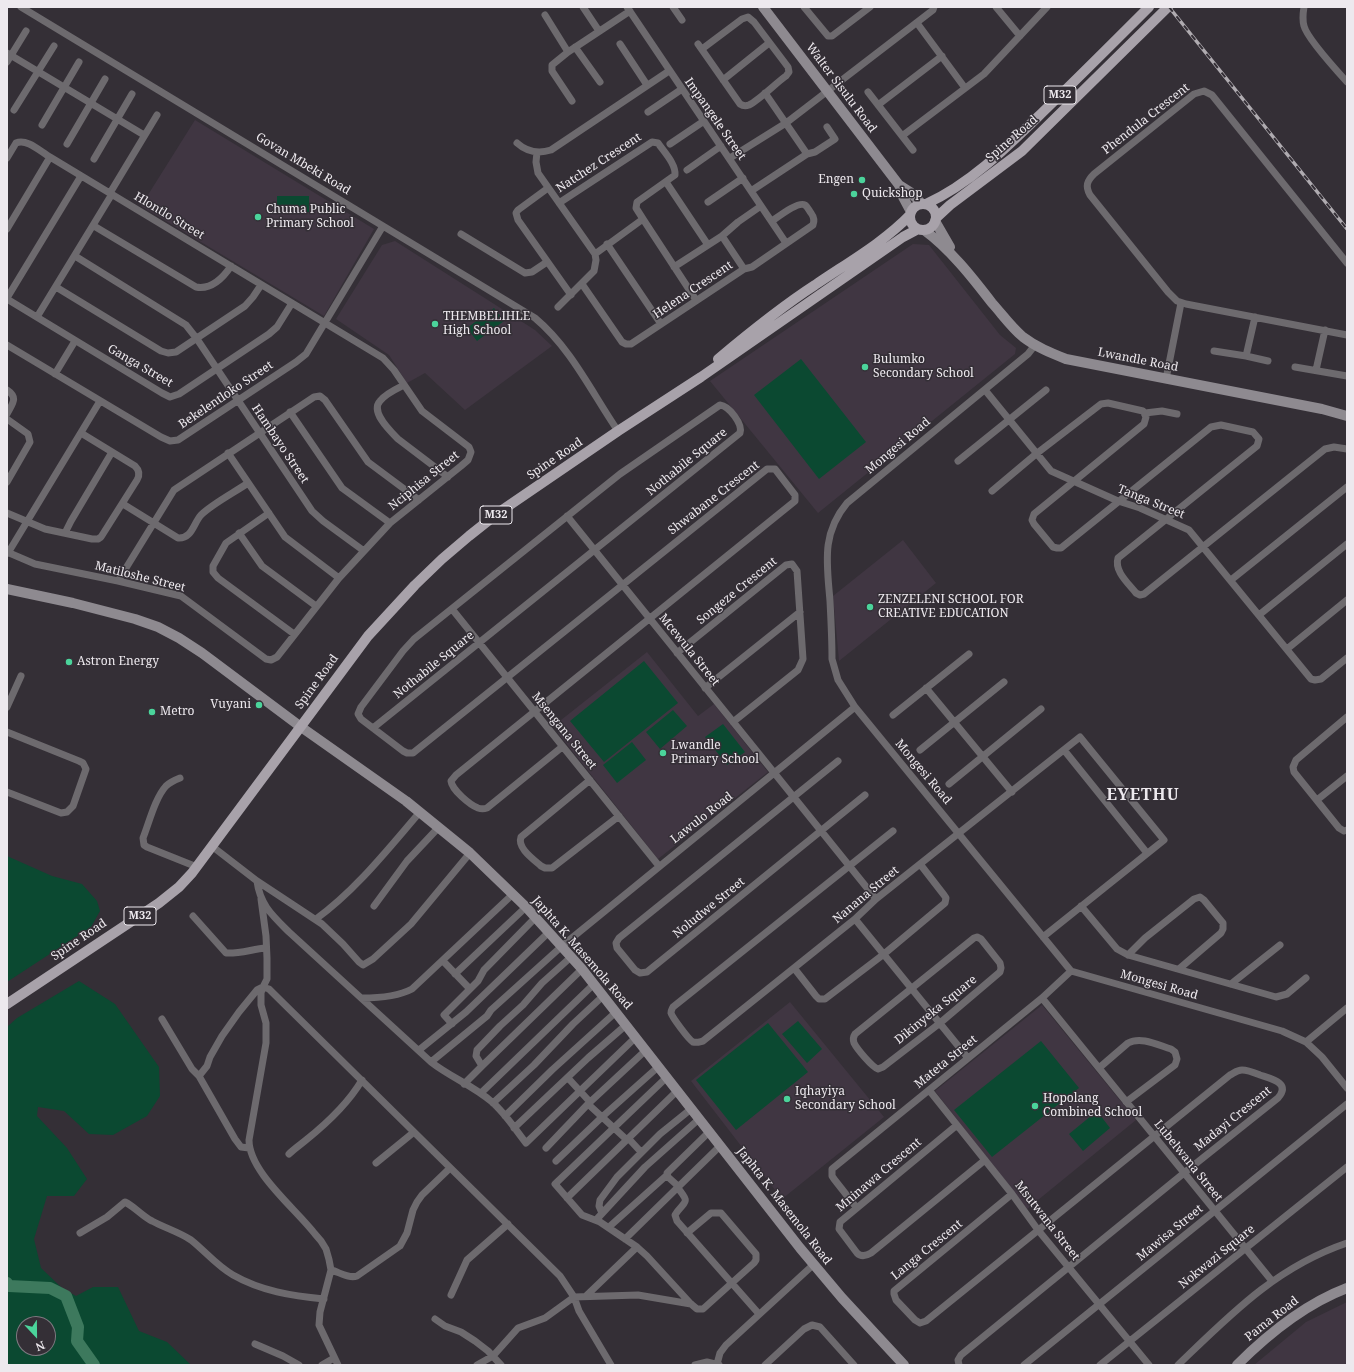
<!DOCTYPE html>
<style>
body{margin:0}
#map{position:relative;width:1354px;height:1372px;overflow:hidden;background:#342f36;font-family:"Noto Serif",serif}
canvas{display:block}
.frame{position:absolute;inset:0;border:8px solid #ede9ee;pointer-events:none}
.north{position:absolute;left:16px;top:1316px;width:40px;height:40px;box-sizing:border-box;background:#342f36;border:1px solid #7e7980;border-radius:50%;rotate:158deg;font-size:11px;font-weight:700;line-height:16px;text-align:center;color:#ede9ee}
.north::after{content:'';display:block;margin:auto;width:14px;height:18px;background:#4bd49b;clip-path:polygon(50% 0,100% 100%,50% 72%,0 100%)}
</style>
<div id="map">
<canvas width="1354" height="1372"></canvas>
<div class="frame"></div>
<div class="north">N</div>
</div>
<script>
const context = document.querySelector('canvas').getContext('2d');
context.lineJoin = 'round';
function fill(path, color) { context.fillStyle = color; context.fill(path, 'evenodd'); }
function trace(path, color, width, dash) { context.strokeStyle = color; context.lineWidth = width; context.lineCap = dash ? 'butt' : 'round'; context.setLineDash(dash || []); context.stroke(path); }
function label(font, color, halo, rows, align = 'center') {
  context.font = font + ' "Noto Serif",serif'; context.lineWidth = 3; context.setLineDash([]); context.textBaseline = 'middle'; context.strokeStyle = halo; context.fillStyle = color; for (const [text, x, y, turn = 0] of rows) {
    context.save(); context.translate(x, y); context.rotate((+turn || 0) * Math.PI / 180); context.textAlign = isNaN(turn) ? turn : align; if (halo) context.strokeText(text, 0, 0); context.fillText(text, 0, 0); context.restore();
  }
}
fill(new Path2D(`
 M195 120 374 229 324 316 141 206Z
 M395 241 535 330 552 346 465 410 425 373 407 383 389 355 336 319 382 245Z
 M913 244 929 245 1000 335 1016 348 1015 354 818 513 710 381Z
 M903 540 936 583 839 661 833 596Z
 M647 652 698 716 714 704 768 772 658 859 558 733 561 730 556 724Z
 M790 1002 884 1117 782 1199 691 1081Z
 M1042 1005 1136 1120 1027 1209 935 1091Z
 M1347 1302V1365H1254L1306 1322Z`), '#403642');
fill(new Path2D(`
 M277 196H309V212L277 213Z
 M494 308 504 321 477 341 467 328Z
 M801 359 866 442 819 479 754 395Z
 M644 661 678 703 604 762 570 721Z
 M673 710 687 726 660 749 646 732Z
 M723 724 745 752 727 765 705 737Z
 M632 742 646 760 617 783 603 765Z
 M7 856 52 876 82 884 97 901 100 911 91 927 7 982Z
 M79 981 115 1004 159 1067 160 1096 147 1116 113 1135 89 1134 64 1111 38 1107 37 1116 67 1148 87 1179 74 1196H47L34 1239 41 1268 63 1289 76 1296 93 1287H118L139 1331 167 1342 191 1365H7V1027L17 1018ZM24 1324H48V1348H24Z
 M798 1021 822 1049 807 1063 782 1034Z
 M768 1023 808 1072 736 1130 696 1080Z
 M1041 1041 1079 1088 992 1157 954 1110Z
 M1097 1111 1110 1128 1083 1151 1069 1134Z`), '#0b4931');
trace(new Path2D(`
 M7 1283 9 1286 50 1288 66 1296 78 1327 77 1341 94 1365`), '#3d795d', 12);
trace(new Path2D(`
 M21 7 535 318C571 348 592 393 618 431
 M583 7 599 31
 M627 7 786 243
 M673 7 682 20
 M804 7 828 36H832L870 7
 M996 7 1020 36
 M1304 7C1303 13 1302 19 1304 26 1307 38 1337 71 1347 82
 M545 15 568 52
 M917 23 965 88
 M620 44 647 85
 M698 44 740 104C743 106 746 106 749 105 759 100 776 83 786 76L789 72 788 67 754 22 748 17 742 19 702 49
 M575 47 600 82
 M7 53 144 135
 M7 62 26 31
 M723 80 769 43
 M868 92 913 150
 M765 93 807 154
 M572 101 552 71V65L568 52 630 11
 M878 105 942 56
 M14 110 54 46
 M648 112 682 89
 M42 125 79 62
 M902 136 984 74 1047 7
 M517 143C527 152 538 154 551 150L669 71
 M67 144 105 79
 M670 144 704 121
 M537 152 536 162 538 173 595 254 596 260 594 271 558 307
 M7 158 16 143C27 138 41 152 50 157L383 358 394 370 422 411 469 447 471 452 468 460 461 466 390 523 339 578 277 657 271 660 266 659 181 596 118 581 35 564 7 552
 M730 158 786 123 933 10 934 7
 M94 159 132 94
 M687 170 721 146
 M666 182 708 245
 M548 188 518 210 516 213 518 220 571 295
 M751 191 807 154 815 152 835 139 827 127
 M110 193 157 115
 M708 202 743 178
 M559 203 652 142 658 143C664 152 676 164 675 175L637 202 636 208 643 219 595 254
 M643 219 696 300
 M94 226 196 287C212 290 223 278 231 266
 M7 229 50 157
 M461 234 525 273 532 272 547 262
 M722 236 738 222 761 206
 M607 244 661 324
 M75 256 186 325 197 339 312 511 323 521 364 551
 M1347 263 1212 95 1204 91 1194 94 1094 174C1087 181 1085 186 1090 195L1168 292 1177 301 1186 304 1347 335
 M744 269 752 267 813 225C815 220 814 217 811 213 809 211 808 207 805 205 798 201 778 217 772 221
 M582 284 622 342 626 344H631L744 269 722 236 674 267
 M56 287 161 351 168 353 176 352 245 306 253 297 261 285
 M7 298 81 176
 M7 299 162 393 170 397 179 394 269 334 277 327 292 303
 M37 317 112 194
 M7 345 161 437 170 441 178 440 296 362 306 354 383 226
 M1035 345 1028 354 847 503C821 534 827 564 830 601 831 620 832 640 832 659L838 680 855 707 1071 971 1282 1031 1306 1042 1322 1057 1347 1088
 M1214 351 1246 356 1268 361
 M1246 356 1255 317
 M1295 367 1347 376
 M1316 370 1325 330
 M55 374 75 341
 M1166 379 1181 303
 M404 385C396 389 385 394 380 401 370 412 390 431 398 439L448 477
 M7 390C19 398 12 404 7 414
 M985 390 1051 471 1118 501 1140 508 1189 530 1311 679 1315 680 1321 679 1347 658
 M290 412 342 488 390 523
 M1145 413 1162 411 1177 414
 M7 419 28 434 30 442 7 482
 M228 453 285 537 339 578
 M958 461 1046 390
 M992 491 1036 454 1101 404 1108 403 1143 411 1146 417 1144 424 1034 514 1032 520 1034 524 1053 547 1057 548H1061L1211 427 1221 425 1253 432 1259 439 1257 446 1118 558C1114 571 1128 583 1136 593L1140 595 1144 594 1325 449 1334 447 1347 449
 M123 504 178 538C192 539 193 524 201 515 212 504 235 492 248 483
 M7 513 45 529 92 539H98L101 537 137 480C140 475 139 470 135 466L81 433
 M269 513 226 543 213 566V572L218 578 294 634
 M567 516 876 899
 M65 533 71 521 112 452
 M239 533 262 566 316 606
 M8 553 100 401
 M1231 580 1347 487
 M118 581 174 490 314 397 320 396 325 400 368 462 419 500
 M452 609 659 866
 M1259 615 1347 544
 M1287 649 1347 600
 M677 653 786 565 792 564 797 571 803 659 798 670 733 722
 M705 688 800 612
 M926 688 1012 792
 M7 707 21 676
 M893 715 969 654
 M1347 717 1296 760 1293 767 1294 772 1339 828 1344 831 1347 830
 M373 728 740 433C743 424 729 406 720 405L620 474 414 639 403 651 361 707 358 714 361 719 403 751 407 753H413L767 469H775L795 495V501L456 775 451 781C452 790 470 805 478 808 481 809 484 809 487 808L562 747
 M7 732 79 761 83 763 86 769 73 806 67 812 61 813 7 792
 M920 750 1004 682
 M1064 750 1147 853
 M838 761 619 938 616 943 617 948 635 970 640 973 647 972 865 795
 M180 778C175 780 170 782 166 786 155 798 149 823 143 838L144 845 147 847 197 867
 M590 780 521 837C517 848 533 859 541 866L545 868H552L619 816
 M949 784 1041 709
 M1317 800 1347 776
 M893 831 673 1007C672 1009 671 1010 671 1013 672 1017 689 1040 693 1042 697 1043 699 1042 703 1041L855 919 876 899 959 833 1080 737 1164 840 1043 937
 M213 847 257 881 322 924 343 944 359 962 363 965 373 959 411 924 470 853
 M257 881C260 905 273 916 289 932L431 1062C450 1077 474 1086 492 1102 505 1113 515 1129 526 1143L636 1037
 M261 899 266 936 267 958V979L263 987 269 989 273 993 560 1276 574 1297 579 1311 611 1365
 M374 906 407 861 439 827
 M1081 906 1117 949 1128 955 1276 997 1287 994 1306 978
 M193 916 226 953C239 954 253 949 266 948
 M316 919C356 890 388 849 420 812
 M855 919 968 1058
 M977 937 981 939 1000 963 1001 968 1000 972 940 1023 883 1067 878 1069C872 1067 857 1049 854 1043 853 1040 853 1037 855 1034L974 938Z
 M1128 955 1145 938 1194 899 1200 897 1204 900 1223 923V929L1221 933 1179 969
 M571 957 542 983 523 1005 500 1026 477 1050 476 1056 482 1066 582 969
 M443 961 470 989
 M794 968 816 996 819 999H825L884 954 945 903 946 898 944 895 920 864
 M455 974 526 907
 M1231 984 1280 945
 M263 987 261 993V1005L266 1023V1043L249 1140C249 1172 296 1209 315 1234 319 1238 323 1243 326 1249 328 1255 330 1263 331 1270 339 1272 349 1279 357 1276L400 1246 407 1233 413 1210 417 1202 422 1195 450 1168
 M362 998C379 998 397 997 412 989L513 894
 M1042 998 1272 1281
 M162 1019 192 1069 199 1076
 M452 1024 444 1015 478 981 484 970 536 917
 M1306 1042 1347 1008
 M419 1050 466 1012 549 932
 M431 1062 487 1016 491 1010 562 946 855 707
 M1099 1068 1128 1043C1141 1036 1158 1045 1171 1049L1175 1052 1177 1059 1175 1065 1126 1102
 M667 1077 555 1184 582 1215 600 1222 637 1247 647 1256 691 1304 697 1309H703L754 1263 756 1260V1254L721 1213H711L687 1233
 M568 1078 590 1102
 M464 1084 482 1066
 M929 1090 1012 1194 1038 1230 1149 1365
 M481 1093 594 984
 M493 1103 534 1065 573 1024 603 996
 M588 1104 627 1140
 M505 1116 552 1070 616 1012
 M957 1125 840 1222 839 1229 857 1253C861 1257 866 1256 871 1253L985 1160
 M514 1128 588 1058 626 1025
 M629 1139 641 1152
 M249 1148 241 1147 235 1139 199 1076 207 1066 210 1057 222 1036 239 1012 257 990 263 987
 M546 1148 588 1104 646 1050
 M289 1154C294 1149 300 1145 306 1140 326 1124 349 1102 362 1080
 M556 1161 602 1117 658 1067
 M376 1163 414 1132
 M678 1186 668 1177 667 1173 709 1132
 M677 1187C692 1205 684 1200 675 1215L677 1221 759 1314
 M567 1198 677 1091
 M856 1207 834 1179 832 1176V1169L1042 998 1071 971
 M602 1213 599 1206 600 1200 617 1177 660 1134 691 1109
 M596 1220 645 1167 699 1119
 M609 1227 667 1175
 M80 1233 107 1217 125 1202C135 1207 142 1216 152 1221 165 1228 179 1232 191 1240 205 1251 217 1266 233 1275 261 1291 292 1296 324 1299
 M625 1239 720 1146
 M331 1270 320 1312 319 1325 338 1365
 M451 1295 467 1260 508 1224
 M586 1296 637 1247
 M435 1319 445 1326 461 1332 475 1341 488 1351 501 1365
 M255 1344 283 1356 299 1365
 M717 1364 720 1353 726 1345 813 1265
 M322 1365 334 1358
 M477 1365 493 1356 518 1328 545 1318 574 1297 638 1295 691 1304
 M695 1365 707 1362 719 1365
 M765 1365 804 1329 812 1325 820 1327 854 1365
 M959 1365 958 1360 961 1355 1184 1173 1278 1098C1291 1083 1272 1079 1260 1075 1255 1073 1248 1070 1242 1070 1237 1070 1234 1073 1230 1075L926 1321 920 1323 915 1320 896 1300 894 1294V1291L1012 1194
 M1024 1365 1347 1104
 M1100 1365 1347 1167
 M1178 1365C1230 1315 1276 1267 1347 1243`), '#6d6a6e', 7);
trace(new Path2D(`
 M763 7 899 185 910 192 922 204
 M899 185 903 197 911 212
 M935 221 950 247
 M924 230C950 249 972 277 992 303 1002 314 1011 327 1023 337 1036 347 1051 353 1066 359L1322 409 1347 416
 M7 589 73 603 135 619 158 627 179 638 202 653 301 727 406 801 470 853 526 907 582 969 800 1248 842 1298 904 1365
 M1237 1365C1269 1333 1305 1304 1347 1288`), '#8e8a90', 10);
trace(new Path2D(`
 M926 204C974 182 1012 142 1049 106 1083 73 1116 40 1149 7
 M910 217a13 13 0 1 1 26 0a13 13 0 1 1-26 0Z
 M936 218 950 205 1022 151 1168 7
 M718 359C749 333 781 307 815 285 847 263 883 243 910 215
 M7 1004 159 903 179 887 192 873 368 636 415 585 442 559 469 536 498 513 618 431 701 377 903 237 918 229`), '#a8a2aa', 10);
const rail = new Path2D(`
 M1169 7 1347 229`);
trace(rail, '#afabb0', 3.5);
trace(rail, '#342f36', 2, [6]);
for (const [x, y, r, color] of [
 [862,180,4,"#4bd49b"],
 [854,194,4,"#4bd49b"],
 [258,217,4,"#4bd49b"],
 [435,324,4,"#4bd49b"],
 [865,367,4,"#4bd49b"],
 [870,607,4,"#4bd49b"],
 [69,662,4,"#4bd49b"],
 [259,705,4,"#4bd49b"],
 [152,712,4,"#4bd49b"],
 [663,753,4,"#4bd49b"],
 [787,1099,4,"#4bd49b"],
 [1035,1106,4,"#4bd49b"]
]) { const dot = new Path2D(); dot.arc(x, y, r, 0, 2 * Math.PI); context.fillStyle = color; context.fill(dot); trace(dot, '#342f36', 1.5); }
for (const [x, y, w] of [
 [1060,95,32],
 [496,515,32],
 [140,916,32]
]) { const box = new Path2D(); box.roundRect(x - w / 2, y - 9, w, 18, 3); context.fillStyle = '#342f36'; context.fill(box); trace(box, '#ede9ee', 1); }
label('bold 11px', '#ede9ee', null, [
 ["M32",1060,95],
 ["M32",496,515],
 ["M32",140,916]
]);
label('12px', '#ede9ee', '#342f36', [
 ["Walter Sisulu Road",841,88,53],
 ["Impangele Street",715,119,55],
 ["Phendula Crescent",1146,119,-38],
 ["Spine Road",1012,139,-41],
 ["Natchez Crescent",599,163,-33],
 ["Govan Mbeki Road",303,164,31],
 ["Hlontlo Street",169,216,31],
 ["Helena Crescent",693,290,-34],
 ["Lwandle Road",1138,360,11],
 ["Ganga Street",140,366,30],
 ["Bekelentloko Street",226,395,-34],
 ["Hambayo Street",280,444,56],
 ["Mongesi Road",898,446,-40],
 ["Spine Road",555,459,-34],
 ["Nothabile Square",687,462,-39],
 ["Nciphisa Street",424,481,-39],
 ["Shwabane Crescent",714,498,-38],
 ["Tanga Street",1151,502,22],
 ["Matiloshe Street",140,577,14],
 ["Songeze Crescent",737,591,-39],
 ["Mcewula Street",689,650,51],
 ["Nothabile Square",434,665,-39],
 ["Spine Road",317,682,-54],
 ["Msengana Street",564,731,51],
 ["Mongesi Road",923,772,50],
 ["Lawulo Road",702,818,-38],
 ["Nanana Street",866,895,-40],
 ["Noludwe Street",709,908,-39],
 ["Spine Road",79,940,-34],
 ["Japhta K. Masemola Road",582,953,49],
 ["Mongesi Road",1159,985,16],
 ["Dikinyeka Square",936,1010,-39],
 ["Mateta Street",946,1062,-39],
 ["Madayi Crescent",1233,1119,-39],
 ["Lubelwana Street",1188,1161,51],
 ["Mninawa Crescent",879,1175,-40],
 ["Japhta K. Masemola Road",784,1206,52],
 ["Msutwana Street",1047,1221,52],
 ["Mawisa Street",1170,1233,-39],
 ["Langa Crescent",927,1250,-39],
 ["Nokwazi Square",1217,1257,-39],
 ["Pama Road",1272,1319,-38]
]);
label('12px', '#ede9ee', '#342f36', [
 ["Engen",854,180,"right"],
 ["Quickshop",862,194],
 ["Chuma Public",266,210],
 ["Primary School",266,224],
 ["THEMBELIHLE",443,317],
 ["High School",443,331],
 ["Bulumko",873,360],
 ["Secondary School",873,374],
 ["ZENZELENI SCHOOL FOR",878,600],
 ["CREATIVE EDUCATION",878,614],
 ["Astron Energy",77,662],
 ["Vuyani",251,705,"right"],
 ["Metro",160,712],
 ["Lwandle",671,746],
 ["Primary School",671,760],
 ["Iqhayiya",795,1092],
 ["Secondary School",795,1106],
 ["Hopolang",1043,1099],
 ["Combined School",1043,1113]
], 'left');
context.letterSpacing = '1px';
label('bold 16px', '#ede9ee', '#342f36', [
 ["EYETHU",1143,795]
]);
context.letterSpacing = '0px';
</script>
